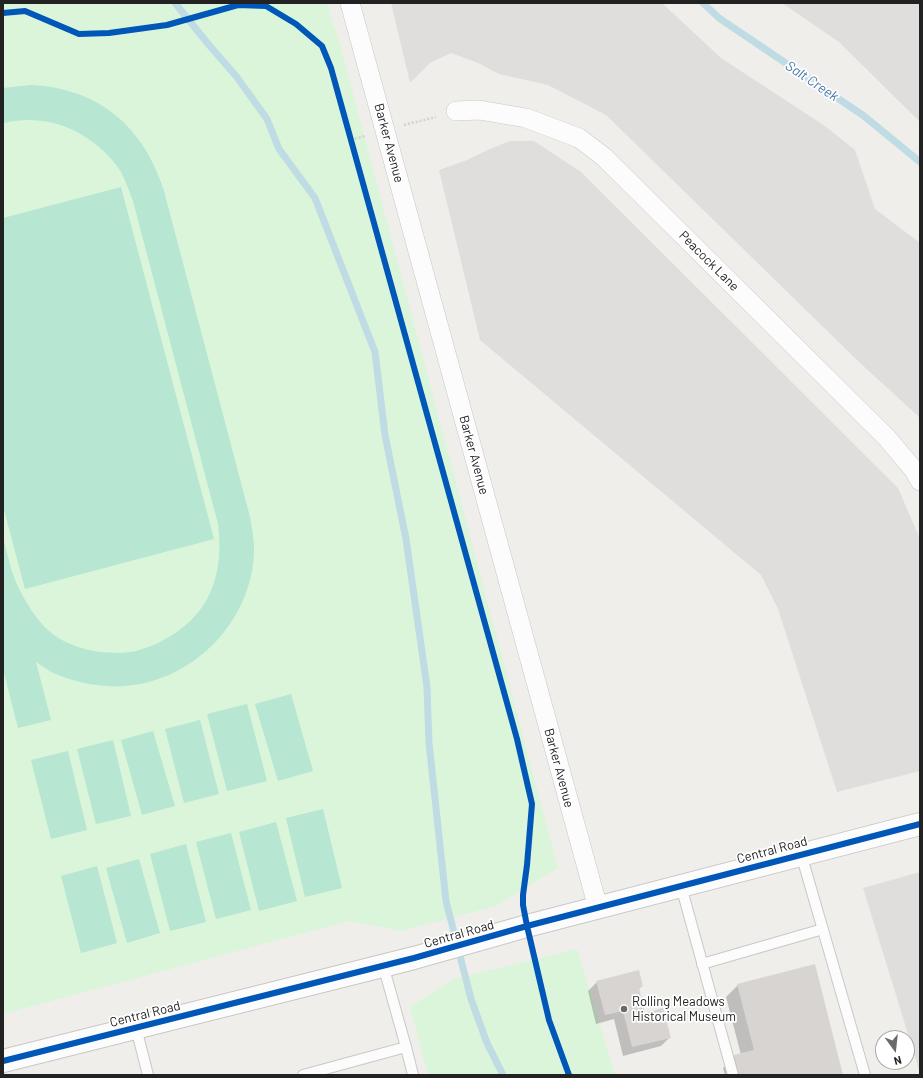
<!DOCTYPE html>
<style>
body{margin:0}
#map{position:relative;width:923px;height:1078px;overflow:hidden;background:#f0eeeb;font-family:Barlow,sans-serif}
canvas{display:block}
.frame{position:absolute;inset:0;border:4px solid #222;pointer-events:none}
.north{position:absolute;left:875px;top:1030px;width:40px;height:40px;box-sizing:border-box;background:#fff;border:1px solid #a7a7a7;border-radius:50%;rotate:165deg;font-size:11px;font-weight:700;line-height:16px;text-align:center;color:#222}
.north::after{content:'';display:block;margin:auto;width:14px;height:18px;background:#6a6968;clip-path:polygon(50% 0,100% 100%,50% 72%,0 100%)}
</style>
<div id="map">
<canvas width="923" height="1078"></canvas>
<div class="frame"></div>
<div class="north">N</div>
</div>
<script>
const context = document.querySelector('canvas').getContext('2d');
context.lineJoin = 'round';
function fill(path, color) { context.fillStyle = color; context.fill(path, 'evenodd'); }
function trace(path, color, width, dash) { context.strokeStyle = color; context.lineWidth = width; context.lineCap = dash ? 'butt' : 'round'; context.setLineDash(dash || []); context.stroke(path); }
function label(font, color, halo, rows, align = 'center') {
  context.font = font + ' Barlow,sans-serif'; context.lineWidth = 3.5; context.setLineDash([]); context.textBaseline = 'middle'; context.strokeStyle = halo; context.fillStyle = color; for (const [text, x, y, turn = 0] of rows) {
    context.save(); context.translate(x, y); context.rotate((+turn || 0) * Math.PI / 180); context.textAlign = isNaN(turn) ? turn : align; if (halo) context.strokeText(text, 0, 0); context.fillText(text, 0, 0); context.restore();
  }
}
fill(new Path2D(`
 M391 3H662L721 58 825 126 855 150 875 209 920 243V420L918 416 859 362 606 115 548 85 499 74 478 63 451 53 430 63 410 83Z
 M782 3H920V122L839 42Z
 M510 141H534L581 172 898 488 920 539V771L837 792 778 609 761 575 480 340 439 170 467 160 490 149Z
 M920 872V1073L863 888Z`), '#dfdedc');
fill(new Path2D(`
 M3 3H327L341 48 558 868 496 906 401 931 349 921 3 1014Z
 M577 949 615 1075H428L410 1007 453 979Z`), '#daf5da');
fill(new Path2D(`
 M31 85C99 88 144 127 164 191L250 517C252 528 254 539 254 550 253 620 194 681 125 686 101 688 73 682 51 672 46 669 41 665 36 662L51 720 18 728 3 669V538C6 548 8 558 11 568 17 589 32 615 48 630 62 643 81 649 100 652 113 653 127 654 139 650 168 642 198 621 210 593 220 571 221 548 218 524L133 201C129 191 126 181 121 172 115 162 107 154 99 147 71 123 38 115 3 123V88Z
 M121 187 214 539 25 589 3 506V218Z
 M291 694 313 771 278 781 255 704Z
 M247 704 267 781 227 791 207 714Z
 M200 720 219 794 184 803 165 729Z
 M153 731 175 806 142 815 121 740Z
 M113 740 131 816 96 824 77 749Z
 M68 751 87 830 51 839 31 760Z
 M323 809 342 888 305 897 286 818Z
 M276 822 297 901 259 911 239 832Z
 M231 833 251 910 216 919 196 842Z
 M186 844 206 922 170 931 150 854Z
 M139 859 160 933 127 943 106 868Z
 M97 866 117 943 81 953 61 876Z`), '#b7e6d2');
fill(new Path2D(`
 M597 982 642 986 638 990 644 1014 670 1037 661 1046 623 1056 614 1019 596 1024 588 991Z
 M738 985 842 1075H725L723 1068 735 1056 741 1055 726 997Z`), '#0003');
trace(new Path2D(`
 M175 3 209 45 236 76 267 119 279 149 315 198 375 352 385 435 406 539 427 687 429 743 446 901 471 999 487 1043 503 1075
 M703 3 719 18 864 116 920 162`), '#bfdbe3', 7);
fill(new Path2D(`
 M815 964 843 1075H739L734 1055 754 1050 737 984Z
 M639 970 643 986 639 988 645 1013 663 1008 671 1038 632 1047 623 1011 605 1015 596 981Z`), '#d7d4d2');
const service = new Path2D(`
 M801 854 865 1075
 M681 886 733 1075
 M702 964 823 929
 M383 965 406 1047 413 1075
 M136 1028 148 1075
 M303 1075 406 1047`);
const minor = new Path2D(`
 M350 3 598 908
 M456 111 479 110 526 118 579 138 604 157 887 438 914 470 920 481`);
const tertiary = new Path2D(`
 M3 1061 414 958 527 926 920 824`);
trace(service, '#c9c8c7', 12);
trace(minor, '#c9c8c7', 20);
trace(tertiary, '#c9c8c7', 24);
trace(new Path2D(`
 M256 6 261 3
 M404 125 436 117
 M351 140 365 136`), '#dccecd', 2.5, [2, 2]);
trace(service, '#fdfcfc', 10);
trace(minor, '#fdfcfc', 19);
trace(tertiary, '#fdfcfc', 22);
trace(new Path2D(`
 M3 13 25 11 79 34 109 33 167 25 238 5 266 6 296 24 322 46 331 68 517 739 532 804 527 865 523 895V905L527 926 549 1020 569 1075
 M3 1061 414 958 527 926 920 824`), '#0057b8', 6);
for (const [x, y, r, color] of [
 [624,1009,4,"#6a6968"]
]) { const dot = new Path2D(); dot.arc(x, y, r, 0, 2 * Math.PI); context.fillStyle = color; context.fill(dot); trace(dot, '#fff', 1.5); }
label('13px', '#222', '#fff', [
 ["Barker Avenue",389,143,75],
 ["Peacock Lane",709,261,45],
 ["Barker Avenue",474,455,75],
 ["Barker Avenue",559,768,75],
 ["Central Road",772,850,-15],
 ["Central Road",459,934,-16],
 ["Central Road",145,1014,-14]
]);
label('13px', '#222', '#fff', [
 ["Rolling Meadows",632,1002],
 ["Historical Museum",632,1017]
], 'left');
label('italic 14px', '#4a7aab', '#fff', [
 ["Salt Creek",812,81,34]
]);
</script>
